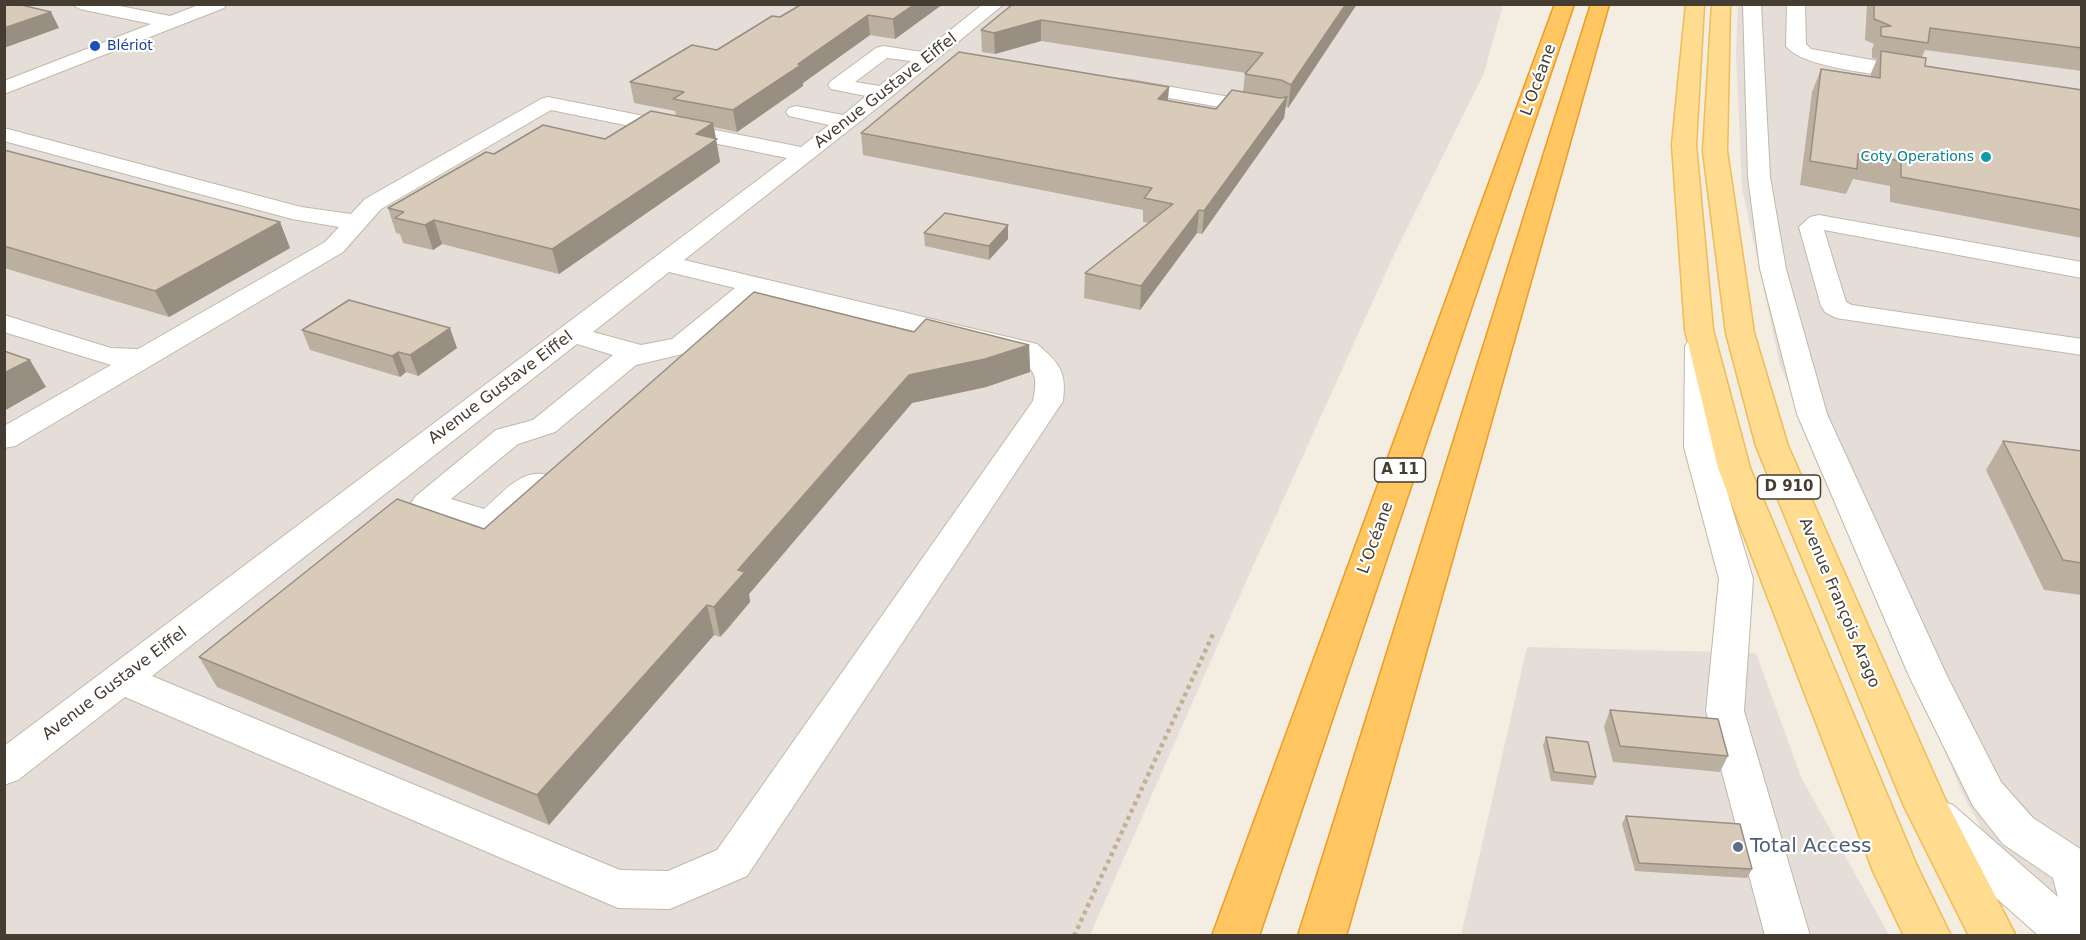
<!DOCTYPE html>
<meta charset="utf-8">
<style>
body{margin:0}
#map{position:relative;width:2086px;height:940px;overflow:hidden;background:#f3ede2;font-family:"DejaVu Sans",sans-serif}
canvas{display:block}
.frame{position:absolute;inset:0;border:6px solid #453d32;pointer-events:none}
</style>
<div id="map">
<canvas width="2086" height="940"></canvas>
<div class="frame"></div>
</div>
<script>
const context = document.querySelector('canvas').getContext('2d');
context.lineJoin = 'round';
function fill(path, color) { context.fillStyle = color; context.fill(path, 'evenodd'); }
function trace(path, color, width, dash) { context.strokeStyle = color; context.lineWidth = width; context.lineCap = dash ? 'butt' : 'round'; context.setLineDash(dash || []); context.stroke(path); }
function label(font, color, halo, rows, align = 'center') {
  context.font = font + ' "DejaVu Sans",sans-serif'; context.lineWidth = 4.5; context.setLineDash([]); context.textBaseline = 'middle'; context.strokeStyle = halo; context.fillStyle = color; for (const [text, x, y, turn = 0] of rows) {
    context.save(); context.translate(x, y); context.rotate((+turn || 0) * Math.PI / 180); context.textAlign = isNaN(turn) ? turn : align; if (halo) context.strokeText(text, 0, 0); context.fillText(text, 0, 0); context.restore();
  }
}
fill(new Path2D(`
 M5 5H1503L1484 73 1392 259 1231 615 1090 935 5 936Z
 M1738 5H2081V935H2043L1966 801 1780 365 1742 188 1736 53Z
 M1527 647 1756 653 1801 777 1889 935 1461 936Z`), '#e5ded8');
const minor = new Path2D(`
 M71 4H110L170 16 201 4H227L224 8 4 94V81L151 24 80 9Z
 M983 4H1004L891 97 684 260 1037 344C1059 363 1067 371 1063 401L747 876 670 909 618 908 125 697 18 780 4 785V746L787 158 551 110 381 209 343 252 15 446 4 448V426L111 365 4 332V315L111 348 138 349 325 242 339 227 292 219 4 141V128L301 207 351 214 365 199 541 99 548 97 801 147 829 125 789 116 786 112 789 108 796 106 843 115 866 96 831 89 828 85 831 81 876 48 883 46 923 52ZM887 58 911 61 879 86 855 82ZM669 272 735 288 672 339 641 345 593 332ZM760 294 1017 356C1036 372 1038 376 1033 401L717 850 668 871 620 870 152 676 577 344 613 355 533 420 496 430 416 496 411 503 416 510C434 516 485 538 501 529 518 520 533 502 547 489L552 482 547 475C521 468 502 494 484 509L451 499 518 444 555 432 636 365 691 352Z
 M1743 4H1761L1770 177 1786 269 1827 414 1947 676 2001 782 2033 818 2082 850V936H2039L1994 896 1923 829 1917 817 1923 805 1938 800 1953 805 2058 897 2053 878 2003 844 1973 806 1909 676 1797 414 1760 269 1748 177Z
 M1787 4H1805L1806 44 1811 49 1917 68 1924 70 1927 74 1924 78 1917 80C1888 75 1802 69 1786 46Z
 M1125 79 1265 103 1272 105 1275 109 1272 113 1265 115 1118 89 1115 85 1118 81Z
 M1819 215 2082 262V278L1824 230 1846 302 1852 305 2082 339V355L1836 318 1825 312 1821 306 1799 227 1810 217Z
 M1699 338 1709 340 1713 346 1714 447 1753 579 1744 711 1810 936H1765L1706 711 1719 579 1684 447 1685 346 1689 340Z`);
const major = new Path2D(`
 M1686 4H1704L1696 145 1713 330 1750 468 1917 866 1951 936H1904L1873 871 1718 468 1685 330 1672 145Z
 M1712 4H1730L1727 151 1754 333 1788 446 1945 799 2016 936H1969L1903 804 1756 446 1726 333 1703 151Z`);
const highway = new Path2D(`
 M1555 4H1574L1259 936H1212Z
 M1591 4H1609L1346 936H1298Z`);
trace(minor, '#c2b8a7', 2);
trace(major, '#efbc55', 3);
trace(highway, '#ec9c23', 3);
trace(new Path2D(`
 M1074 936 1214 632`), '#c2b094', 4.5, [4, 4]);
fill(minor, '#fff');
fill(major, '#ffdc8f');
fill(highway, '#ffc661');
fill(new Path2D(`
 M802 4H943L895 39 870 35 803 83V86L737 132 714 127 720 162 559 274 442 244 433 250 403 243 400 234 396 233 388 208 494 154 605 139 676 116 675 111 634 103 630 82 717 50 780 17Z
 M1013 4H1357L1288 108 1286 106 1284 118 1202 234 1197 233 1140 310 1084 298 1085 273 1150 223 1143 222V210L863 155 861 133 1169 87 1168 100 1216 109 1243 92 1245 74 1246 73 1041 41 995 54 982 52 981 30Z
 M1867 4H2082V71L1925 50 1922 57 1925 66 2082 90V238L1890 202V186L1853 179 1846 194 1800 185 1812 92 1821 69 1871 77V73L1877 59 1872 58V49L1874 44 1865 40Z
 M4 150 280 222 290 248 169 317 4 268Z
 M924 233 1008 239 989 260 925 246Z
 M302 330 457 348 418 376 406 372 400 377 310 350Z
 M914 332 1029 345 1030 372 986 387 912 403 749 594 750 602 727 630 720 637 714 635 549 825 217 687 199 657 484 529Z
 M2003 441 2082 451V595L2044 590 1986 470Z
 M1610 710 1728 756 1720 772 1613 762 1604 727Z
 M1546 737 1596 777 1593 785 1551 781 1543 745Z
 M1626 816 1752 869 1747 878 1635 871 1622 824Z`), '#bbafa0');
fill(new Path2D(`
 M915 4H943L895 39 893 19Z
 M1346 4H1357L1288 108 1291 85Z
 M51 12 59 28 4 48V28Z
 M868 15 870 35 803 83V86L737 132 733 110Z
 M1041 20V41L995 54 994 33Z
 M1169 87 1167 108 1158 99Z
 M1287 97 1284 118 1202 234 1204 211Z
 M713 123 720 162 559 274 552 249 696 134Z
 M1199 210 1197 233 1140 310 1141 286Z
 M434 220 442 244 433 250 425 225Z
 M280 222 290 248 169 317 155 291Z
 M1008 225V239L989 260V246Z
 M450 328 457 348 418 376 410 355Z
 M1029 345 1030 372 986 387 912 403 749 594 750 602 720 637 714 607 738 570 909 375Z
 M398 352 406 372 400 377 392 356Z
 M30 360 46 387 4 411V373Z
 M707 605 714 635 549 825 537 795Z`), '#988e82');
const building = new Path2D(`
 M4 4H17L51 12 4 28Z
 M802 4H915L893 19 868 15 798 64 801 65 733 110 673 99 684 92 630 82 692 45 717 50 772 16 780 17Z
 M1013 4H1346L1291 85 1281 80 1245 74 1263 53 1041 20 994 33 981 30Z
 M1874 4H2082V48L1930 28 1928 43 1881 36V27L1891 26 1874 19Z
 M1881 51 1926 58 1925 66 2082 90V210L1901 177V161L1858 154 1857 169 1810 161 1821 69 1880 78Z
 M959 52 1169 87 1158 99 1216 109 1232 90 1280 98 1287 97 1204 211 1199 210 1141 286 1085 273 1173 204 1144 198 1152 188 861 133Z
 M651 111 713 123 696 134 717 139 552 249 434 220 425 225 395 218 404 212 388 208 486 152 494 154 543 125 605 139Z
 M4 150 280 222 155 291 4 246Z
 M945 213 1008 225 989 246 924 233Z
 M754 292 914 332 926 319 1029 345 985 359 909 375 738 570 745 572 720 600 714 607 707 605 537 795 199 657 397 499 484 529Z
 M349 300 450 328 410 355 398 352 392 356 302 330Z
 M4 351 30 360 4 373Z
 M2003 441 2082 451V563L2063 560Z
 M1610 710 1718 719 1728 756 1620 746Z
 M1546 737 1588 742 1596 777 1554 772Z
 M1626 816 1740 824 1752 869 1639 863Z`);
fill(building, '#d9cbba');
trace(building, '#988e82', 1.5);
for (const [x, y, r, color] of [
 [95,46,6,"#1a4fb4"],
 [1986,157,6,"#0f9aa8"],
 [1738,847,6,"#5c6f8a"]
]) { const dot = new Path2D(); dot.arc(x, y, r, 0, 2 * Math.PI); context.fillStyle = color; context.fill(dot); trace(dot, '#fff', 2); }
label('14px', '#164399', '#fff', [
 ["Blériot",107,46]
], 'left');
label('14px', '#0d838f', '#fff', [
 ["Coty Operations",1974,157]
], 'right');
for (const [x, y, w] of [
 [1400,470,51],
 [1789,487,63]
]) { const box = new Path2D(); box.roundRect(x - w / 2, y - 12, w, 24, 4.5); context.fillStyle = '#fff'; context.fill(box); trace(box, '#453d32', 1.5); }
label('bold 15px', '#453d32', null, [
 ["A 11",1400,470],
 ["D 910",1789,487]
]);
label('16px', '#453d32', '#fff', [
 ["L’Océane",1539,80,-70],
 ["Avenue Gustave Eiffel",886,91,-38],
 ["Avenue Gustave Eiffel",501,388,-37],
 ["L’Océane",1376,538,-70],
 ["Avenue François Arago",1839,603,67],
 ["Avenue Gustave Eiffel",115,684,-37]
]);
label('20px', '#4e5e75', '#fff', [
 ["Total Access",1750,847]
], 'left');
</script>
